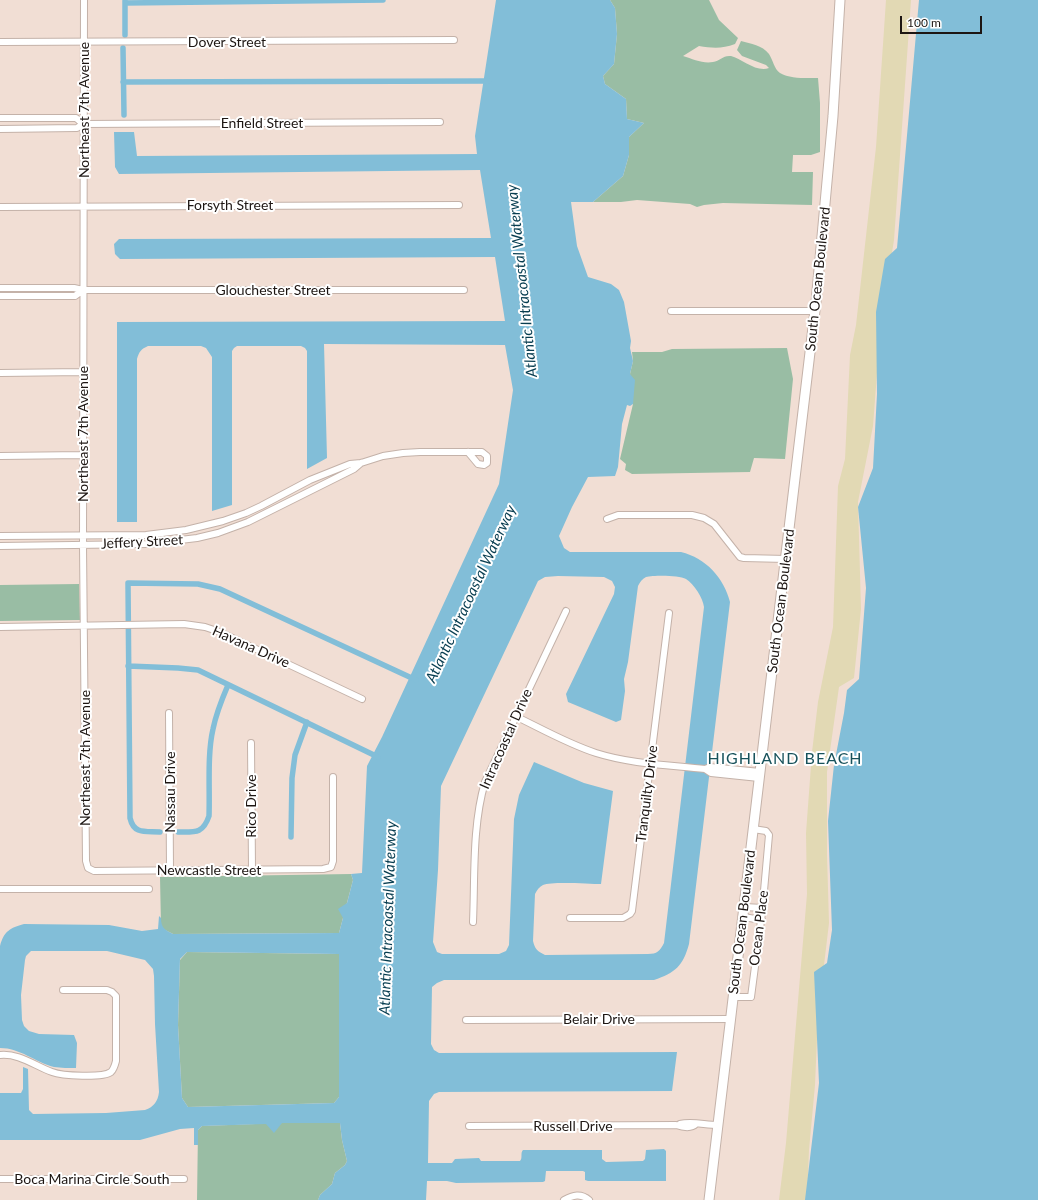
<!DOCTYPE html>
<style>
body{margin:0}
#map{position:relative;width:1038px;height:1200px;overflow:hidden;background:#f1ded4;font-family:Lato,sans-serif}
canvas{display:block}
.scale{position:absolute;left:900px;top:16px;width:82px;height:18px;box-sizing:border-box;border:2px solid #1d1613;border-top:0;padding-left:5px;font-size:12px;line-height:14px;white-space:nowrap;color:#1d1613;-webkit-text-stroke:3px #fff;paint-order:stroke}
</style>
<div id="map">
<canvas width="1038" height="1200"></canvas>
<div class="scale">100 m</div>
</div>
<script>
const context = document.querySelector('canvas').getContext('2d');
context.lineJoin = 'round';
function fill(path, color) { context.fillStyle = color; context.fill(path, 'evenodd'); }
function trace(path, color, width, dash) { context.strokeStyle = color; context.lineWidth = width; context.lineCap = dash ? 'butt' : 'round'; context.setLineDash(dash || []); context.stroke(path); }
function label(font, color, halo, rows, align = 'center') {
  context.font = font + ' Lato,sans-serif'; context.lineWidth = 4; context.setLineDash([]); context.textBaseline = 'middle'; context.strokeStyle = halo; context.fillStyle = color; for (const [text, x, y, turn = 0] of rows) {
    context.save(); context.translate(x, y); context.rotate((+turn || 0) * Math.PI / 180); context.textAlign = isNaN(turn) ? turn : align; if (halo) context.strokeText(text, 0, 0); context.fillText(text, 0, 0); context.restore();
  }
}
fill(new Path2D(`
 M610 0H709L719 20 738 38 735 44C722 49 712 48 699 46L683 56C693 59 703 64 713 62 720 61 723 55 731 56 742 59 757 73 769 68L766 65 742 56 737 50 741 41C751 44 762 45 769 54 773 60 774 69 780 73 790 79 806 78 818 78L820 103V152L811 155H793L792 172H813L812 205 723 203 704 205 697 207 690 204 637 200 621 202H593L623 176 629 155V137L644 123 627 119 626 99 605 84 603 76 614 64 617 34 615 8Z
 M787 348 793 379 785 459 754 458 750 472 632 474 625 470 626 464 620 459 633 404 630 374 633 361 632 352H662L672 349Z
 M79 584 80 620 0 621V585Z
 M351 874 353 880 339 933 173 934 165 930 161 926 160 877Z
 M187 952 339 954V1097L334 1103 188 1107 182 1098 178 1025 180 960Z
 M282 1123H340L342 1140 347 1161 345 1165 335 1173 332 1184 320 1195 318 1200H197L198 1130 202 1126Z`), '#99bda4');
fill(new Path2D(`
 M886 0H911L894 240 881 321 873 426 858 502 861 609 854 678 839 687 827 772V854L829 923 818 1016 815 1085 809 1150 807 1200H779L786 1143 807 894 806 833 812 752 818 702 833 627 838 486 845 459 850 355 856 325 876 147Z`), '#e2d9b4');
fill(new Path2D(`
 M496 0H610L615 8 617 34 614 64 603 76 605 84 626 99 627 119 644 123 629 137V155L623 176 593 202H571L577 246 588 277 611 284 619 290 624 302 631 341 630 348 633 361 630 374 635 380 633 404 630 406 627 405 622 424 618 467 615 476 588 477 572 507 559 536 564 548 570 552H681C706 558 724 578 730 602L689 944C683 966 675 973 654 980H444L437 983 432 987 431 1044 434 1050 439 1053 677 1052 672 1091 439 1092 434 1094 429 1101 428 1163H452L455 1159 479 1158 481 1161H520C523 1158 520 1153 523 1150H602V1159L606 1162 643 1161 645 1159 646 1150 664 1149 666 1151V1181H588L585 1180V1172L583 1171H546L545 1181 543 1182 456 1183 447 1181H427L426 1200H318L320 1195 332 1184 335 1173 345 1165 347 1161 342 1140 340 1123H282L274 1133 266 1124 202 1126 198 1130V1145H194V1128L180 1129 140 1140H0V1093H21L23 1089V1067L28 1069 29 1110 33 1114 106 1113 145 1110C154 1107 158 1101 159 1092L155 1024 154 976 153 969 145 960 107 951H31L26 956 25 960 21 995 22 1020 24 1026 29 1031 39 1034 74 1035 77 1043 76 1068C69 1068 61 1068 54 1067 35 1062 20 1048 0 1048V946C4 931 10 928 24 924L109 925 142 931 158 929 159 916 161 918C161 928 165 930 173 934L339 933 343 918 338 909 347 903 353 880 351 874 362 873 367 766 382 737 499 484 513 390 505 345 324 344 327 458 307 469V351L305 348 301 346H237L234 348 232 351V505L212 511V357L206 348 201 346H148C141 349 139 352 137 359V522H117V322L505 321 495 257 120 259 115 254 114 244 119 239 491 238 480 170 119 174 115 167 114 132H134L137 156 477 154 475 136ZM558 576 604 577 612 581 615 587 614 594 566 694 568 702 616 722 621 720 625 691 624 679 628 662 638 586C640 582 642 579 646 577 654 575 679 575 686 579 694 584 703 598 704 607L664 943C660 951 657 954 648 954L545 955C537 951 535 949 533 941L535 894C537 890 539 887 543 885 552 881 590 884 601 884L613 791 584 783 534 762 519 795 514 819 509 945 506 951 499 954H442L437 952 433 942 438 870 441 786 538 581 545 577ZM187 952 339 954V1097L334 1103 188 1107 182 1098 178 1025 180 959Z
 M919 0H1038V1200H805L819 1083 814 972 827 963 832 930 828 821 834 765 844 713 847 690 859 679 866 588 858 507 873 468 877 394 876 312 885 259 897 248Z`), '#82bed8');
trace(new Path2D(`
 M125 1V35
 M125 3 383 0
 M123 48 124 115
 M123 82 489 81
 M128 666 178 668 198 670 378 757
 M160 832C146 831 134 835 130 818L128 583 198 584 220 589 416 680
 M178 832C195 832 203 834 209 816 210 789 207 755 213 729 216 714 222 699 228 685
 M291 837 292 778 295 755 307 722`), '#82bed8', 5.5);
const minor = new Path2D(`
 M84 0 83 545 86 861 88 868 94 871 323 869 331 867 333 861V777
 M0 42 454 40
 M0 118H76L83 124
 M0 129 77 128 83 124 440 122
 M0 207 459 205
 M0 288H74L83 290 75 296H0
 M83 290H464
 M671 311H815
 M0 373 83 372
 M0 456 83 455
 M607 519 618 515H692L704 518 714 524 740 557 744 558 786 559
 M0 536 146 535 186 530 223 521 246 513 261 506 310 480 350 464 361 463 383 456 403 453 420 452H482L487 456V463L484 465 478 464 468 452
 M0 546 147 544 197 538 218 533 248 522 354 469 361 463
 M0 627 184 624 205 627 220 632 362 699
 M169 713 170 870
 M515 716C542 729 568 744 596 753 631 764 669 765 705 769L711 773 759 778
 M251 743 252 870
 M705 769 710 767 760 772
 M0 889H149
 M744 907 763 908
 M743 917 762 920
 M570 918H623L630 914 632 911 669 613
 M473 922C475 877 472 826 485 782L566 611
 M733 997H751L762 913 769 835 766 831 753 829
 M466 1020 731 1019
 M0 1055C19 1053 35 1066 52 1072 62 1076 103 1078 111 1072 114 1069 115 1065 116 1061V996L112 992 107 990H63
 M680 1124C692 1121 705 1125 718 1125
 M469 1126 676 1125C682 1127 691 1129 696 1124
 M0 1179H184
 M564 1200C573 1195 581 1193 589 1200`);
const secondary = new Path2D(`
 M709 1200 816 302 833 116 840 0`);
trace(minor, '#c4b2a9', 8);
trace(secondary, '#c4b2a9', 11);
trace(minor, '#fff', 6);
trace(secondary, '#fff', 9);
label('14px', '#1d1613', '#fff', [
 ["Dover Street",227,42],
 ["Northeast 7th Avenue",84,110,-90],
 ["Enfield Street",262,123],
 ["Forsyth Street",230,205],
 ["South Ocean Boulevard",818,279,-84],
 ["Glouchester Street",273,290],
 ["Northeast 7th Avenue",83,434,-90],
 ["Jeffery Street",142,542,-3],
 ["South Ocean Boulevard",781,601,-83],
 ["Havana Drive",251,647,24],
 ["Intracoastal Drive",506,739,-66],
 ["Northeast 7th Avenue",85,758,-90],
 ["Nassau Drive",170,792,-90],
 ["Tranquilty Drive",647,794,-83],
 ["Rico Drive",251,806,-90],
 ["Newcastle Street",209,870],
 ["South Ocean Boulevard",742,922,-83],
 ["Ocean Place",759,928,-83],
 ["Belair Drive",599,1019],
 ["Russell Drive",573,1126],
 ["Boca Marina Circle South",92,1179]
]);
label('italic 15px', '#073d50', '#fff', [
 ["Atlantic Intracoastal Waterway",522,281,-96],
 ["Atlantic Intracoastal Waterway",471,594,-65],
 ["Atlantic Intracoastal Waterway",388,918,-88]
]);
context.letterSpacing = '1px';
label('16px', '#18525b', '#fff', [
 ["HIGHLAND BEACH",785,759]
]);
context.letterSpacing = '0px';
</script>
